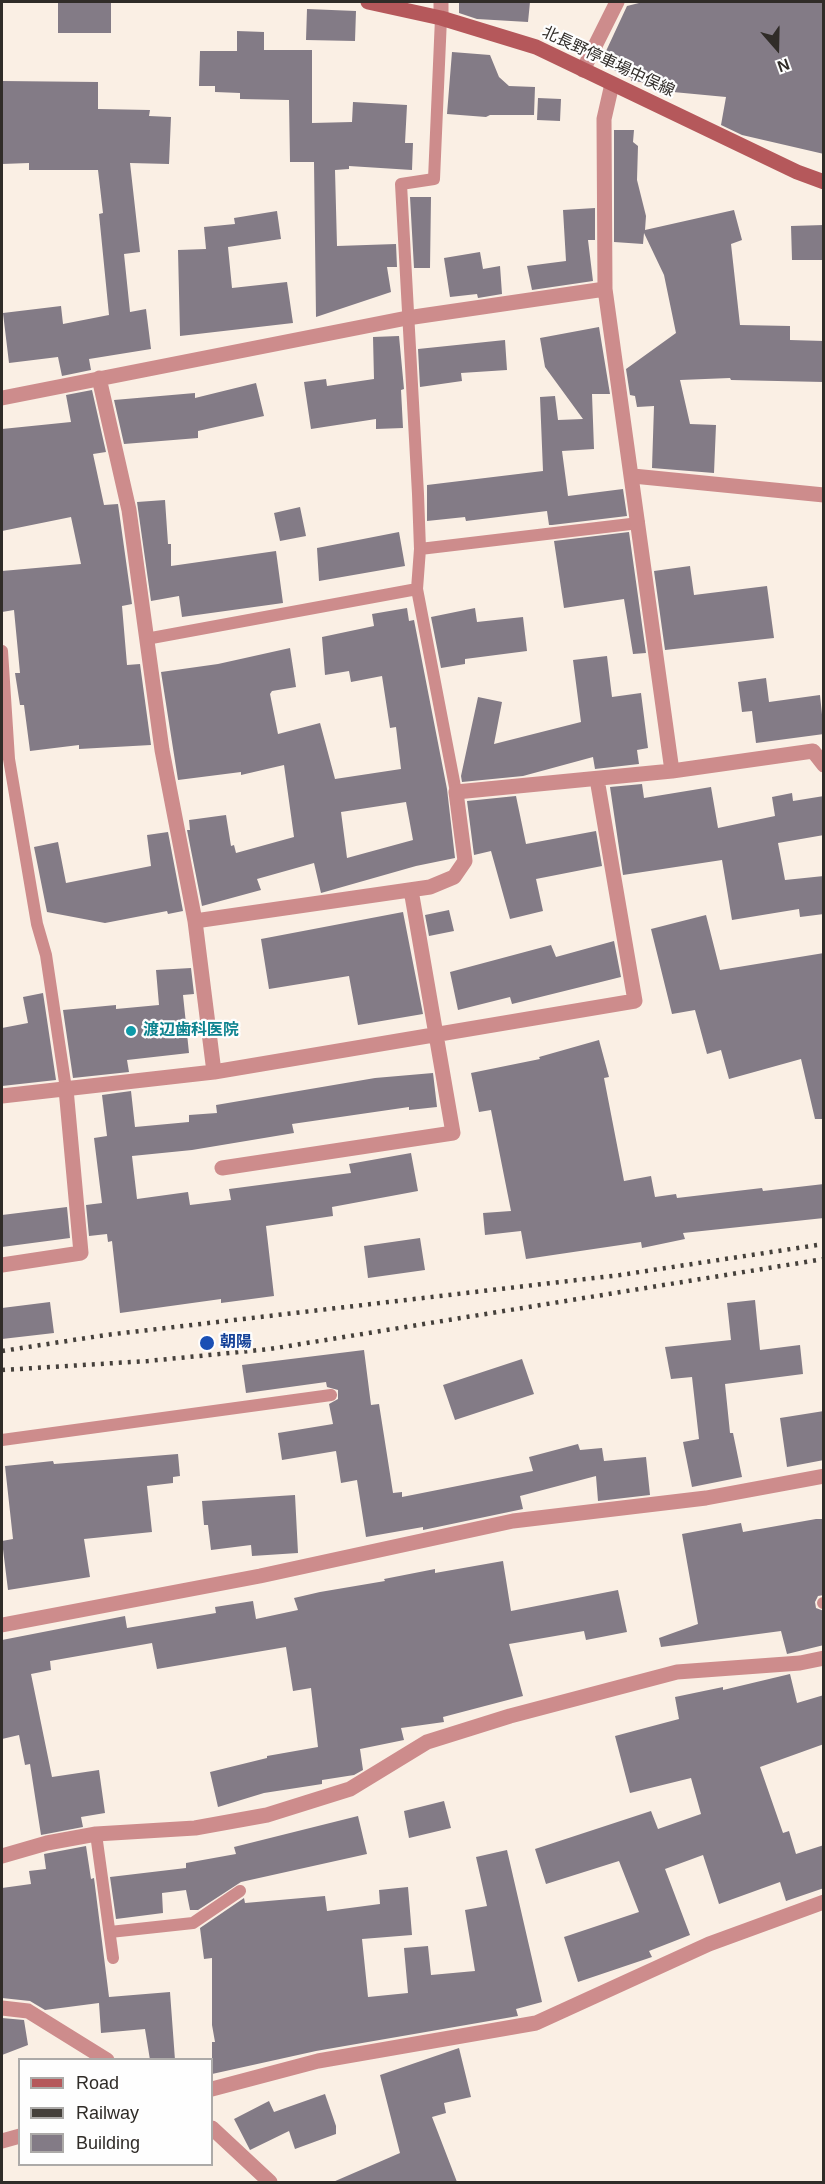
<!DOCTYPE html>
<meta charset="utf-8">
<style>
body{margin:0}
#map{position:relative;width:825px;height:2184px;overflow:hidden;background:#faefe4;font-family:Helvetica,sans-serif}
canvas{display:block}
.frame{position:absolute;inset:0;border:3px solid #302c28;pointer-events:none}
.legend{position:absolute;left:18px;top:2058px;width:195px;height:108px;box-sizing:border-box;background:#fefefe;border:2px solid #acaaa8;margin:0;padding:8px 10px;list-style:none;font-size:18px;color:#302c28}
.legend li{display:flex;align-items:center;gap:12px;height:30px}
.legend b{width:30px;border:2px solid #acaaa8}
.north{position:absolute;left:747px;top:18px;width:60px;height:60px;-webkit-text-stroke:4px #fefefe;paint-order:stroke;rotate:160deg;font-size:16px;font-weight:700;line-height:24px;text-align:center;color:#302c28}
.north::after{content:'';display:block;margin:auto;width:21px;height:27px;background:#302c28;clip-path:polygon(50% 0,100% 100%,50% 72%,0 100%)}
</style>
<div id="map">
<canvas width="825" height="2184"></canvas>
<div class="frame"></div>
<ul class="legend">
<li><b style="height:8px;background:#b5585b"></b>Road</li>
<li><b style="height:8px;background:#45403b"></b>Railway</li>
<li><b style="height:16px;background:#837b86"></b>Building</li>
</ul>
<div class="north">N</div>
</div>
<script>
const context = document.querySelector('canvas').getContext('2d');
context.lineJoin = 'round';
function fill(path, color) { context.fillStyle = color; context.fill(path, 'evenodd'); }
function trace(path, color, width, dash) { context.strokeStyle = color; context.lineWidth = width; context.lineCap = dash ? 'butt' : 'round'; context.setLineDash(dash || []); context.stroke(path); }
function label(font, color, halo, rows, align = 'center') {
  context.font = font + ' Helvetica,"Noto Sans JP",sans-serif'; context.lineWidth = 4.5; context.setLineDash([]); context.textBaseline = 'middle'; context.strokeStyle = halo; context.fillStyle = color; for (const [text, x, y, turn = 0] of rows) {
    context.save(); context.translate(x, y); context.rotate((+turn || 0) * Math.PI / 180); context.textAlign = isNaN(turn) ? turn : align; if (halo) context.strokeText(text, 0, 0); context.fillText(text, 0, 0); context.restore();
  }
}
fill(new Path2D(`
 M58 2H111V33H58Z
 M459 2H530L528 22 477 19 459 13Z
 M643 2H824V154L742 135 721 125 726 97 673 92V86L631 81 632 78 600 64 627 6Z
 M307 9 356 11 355 41 306 40Z
 M237 31 264 32V50H312V123L352 122 353 102 407 105 405 143H413L412 170 349 166V169L335 170 337 246 396 244 397 267H387L391 292 316 317 314 162H290L289 100 240 99V93L215 92V86H199L200 51H237Z
 M452 52 490 55 499 77 509 86 535 87 534 115H490L486 117 447 114Z
 M2 81 98 82V109L150 110 149 116 171 117 169 164 130 163 140 252 124 254 130 312 146 309 151 349 89 359 91 370 62 376 58 357 9 363 3 313 61 306 63 324 109 315 99 214 103 213 98 170H29V163L2 164Z
 M538 98 561 99 560 121 537 120Z
 M614 130H634L633 142 638 146 637 180 646 216 645 230 734 210 742 240 731 244 740 325 790 326V340L824 341V382L731 380 730 378 680 380 690 424 716 425 714 473 652 468 654 406 637 407 635 396 630 395 626 369 676 333 664 275 644 233 643 244 614 242Z
 M410 197H431L430 268H414Z
 M595 208V240H588L593 281 532 290 527 266 566 261 563 210Z
 M277 211 281 239 228 247 232 288 287 282 293 323 180 336 178 250 206 249 204 227 235 224 234 218Z
 M824 225V260H792L791 226Z
 M480 252 483 269 500 266 502 294 478 298 477 294 450 297 444 258Z
 M599 327 610 394H592L594 449 562 451 568 496 623 489 627 516 552 525H549L547 511 466 521 465 517 427 521V485L543 471 540 397 555 396 558 420 583 419 545 367 540 338Z
 M399 336 404 389 401 390 403 428 376 429V419L311 429 304 382 326 379 327 386 374 379 373 337Z
 M505 340 507 370 461 373 462 381 420 387 418 349Z
 M256 383 264 416 198 431V438L124 444 114 400 195 393V398Z
 M92 390 106 452 93 454 104 505 118 504 132 604 122 606 127 665 140 664 151 745 79 749V745L30 751 24 705H20L15 673H20L14 610 2 612V571L81 564 71 517 2 531V429L71 422 66 395Z
 M165 500 168 544H171V566L276 551 283 603 182 617 179 596 151 601 137 502Z
 M300 507 306 536 280 541 274 513Z
 M399 532 405 566 319 581 317 548Z
 M629 532 646 653 633 654 624 599 564 608 554 541Z
 M690 566 694 595 767 586 774 638 665 650 654 571Z
 M407 608 409 621 414 620 447 789 455 858 416 866 321 893 314 863 257 879 261 890 202 906 187 830H190L189 820 226 815 231 846 234 845 236 853 294 837 284 765 241 775V772L178 780 161 672 218 664 290 648 296 687 272 691 270 694 278 734 320 723 335 779 401 769 396 727 390 728 382 676 351 682 349 671 325 675 322 637 374 626 372 614ZM406 802 413 840 347 858 341 812Z
 M475 608 477 622 523 617 527 651 465 659V664L441 668 431 617Z
 M607 656 612 697 641 693 648 748 637 750 639 764 595 769 593 757 523 776 462 782 461 776 478 697 502 702 494 744 581 722 573 660Z
 M766 678 769 702 820 695 824 734 756 743 752 711 742 712 738 682Z
 M642 784 644 798 711 787 718 828 775 816 772 797 792 793 793 801 824 796V835L778 843 785 880 824 876V914L800 917 799 909 732 920 722 860 623 875 610 787Z
 M516 796 526 844 596 831 602 866 536 879 543 911 510 919 491 851 474 855 467 801Z
 M168 832 183 911 168 914 167 911 105 923 47 912 34 847 58 842 66 883 151 866 147 835Z
 M449 910 454 931 429 936 425 915Z
 M403 912 423 1014 358 1025 349 976 269 989 261 939Z
 M706 915 720 970 824 953V1119H815L801 1059 729 1079 721 1050 707 1054 695 1010 672 1014 651 929Z
 M614 941 621 977 512 1004 510 997 458 1010 450 972 551 945 556 957Z
 M191 968 194 994 183 995 189 1053 127 1060 129 1072 73 1078 63 1010 116 1005V1009L159 1005 156 970Z
 M43 993 56 1080 2 1086V1028L28 1023 23 997Z
 M599 1040 609 1077 604 1078 624 1181 651 1176 655 1197 676 1194 677 1198 762 1188 763 1191 824 1184V1218L683 1233 685 1239 642 1248 641 1242 526 1259 521 1231 485 1235 483 1213 511 1211 491 1110 479 1112 471 1073 540 1059 539 1057Z
 M433 1073 437 1107 409 1110V1107L292 1124 294 1133 192 1150 132 1156 137 1199 188 1192 190 1205 231 1200 229 1189 351 1173 349 1164 411 1153 418 1191 332 1207 333 1216 266 1226 274 1296 221 1303V1299L120 1313 112 1241 108 1242 107 1234 89 1236 86 1205 102 1203 94 1138 107 1136 102 1095 131 1091 135 1127 189 1122V1115L217 1113 216 1105 375 1078Z
 M67 1207 70 1238 2 1247V1215Z
 M420 1238 425 1270 368 1278 364 1246Z
 M755 1300 760 1350 800 1345 803 1374 725 1384 730 1433H733L742 1477 692 1487 683 1442 699 1439 692 1377 671 1379 665 1347 731 1340 727 1303Z
 M50 1302 54 1333 2 1339V1308Z
 M364 1350 371 1405 379 1404 393 1493 402 1492V1497L533 1471 529 1457 578 1444 580 1450 602 1448 604 1461 646 1457 650 1495 598 1501 596 1476 520 1496 523 1509 423 1530V1527L366 1537 357 1480 341 1483 336 1451 282 1460 278 1433 333 1424 329 1404 338 1399V1390L327 1387 326 1382 246 1393 242 1365Z
 M522 1359 534 1394 455 1420 443 1385Z
 M824 1411V1460L787 1467 780 1418Z
 M178 1454 180 1476 173 1477V1483L147 1486 152 1532 84 1539 90 1577 8 1590 2 1541 13 1539 5 1466 53 1461 54 1464Z
 M295 1495 298 1553 252 1556 251 1545 211 1550 208 1525H204L202 1501Z
 M816 1519H824V1595L818 1596 815 1602 816 1608 824 1611V1645L787 1654 781 1631 661 1647 659 1638 698 1624 682 1534 741 1523 743 1532Z
 M503 1561 511 1611 618 1590 627 1632 586 1640 584 1631 509 1644 523 1696 443 1717 444 1722 401 1728 404 1740 360 1749 363 1770 354 1775 322 1780V1784L264 1793 218 1807 210 1772 267 1758V1756L318 1747 311 1688 293 1691 286 1647 157 1669 152 1643 50 1661 51 1670 31 1674 52 1777 99 1770 105 1813 81 1817 83 1827 41 1835 30 1764 25 1765 19 1735 2 1739V1640L125 1616 127 1628 216 1613 215 1607 253 1601 256 1619 298 1610 294 1598 320 1592 385 1581 384 1579 435 1569V1573Z
 M790 1674 797 1703 824 1695V1744L760 1767 783 1833 789 1831 796 1854 824 1845V1888L786 1901 780 1882 719 1904 703 1855 665 1869 690 1935 649 1951 652 1957 578 1982 564 1937 639 1912 619 1861 546 1884 535 1849 651 1811 658 1829 701 1814 691 1778 630 1793 615 1736 679 1719 675 1697 723 1687V1690Z
 M444 1801 451 1828 409 1838 404 1811Z
 M358 1816 367 1854 241 1882 198 1910H190L186 1890 162 1893 163 1913 116 1919 110 1877 186 1868V1863L236 1854 234 1847Z
 M86 1846 91 1879 94 1878 109 1997 170 1992 175 2060H150L145 2029 101 2033 99 2003 45 2010 30 2001 2 1998V1888L31 1884 29 1871 46 1869 44 1854Z
 M507 1850 542 2002 516 2009 518 2016 316 2051 212 2074V2042H215L212 2025V1958L204 1959 200 1928 244 1898 245 1903 325 1896 327 1911 380 1904 379 1890 408 1887 412 1935 362 1939 368 1997 408 1993 404 1948 428 1946 431 1975 475 1971 465 1910 487 1906 476 1857Z
 M2 2018 24 2020 28 2045 2 2055Z
 M459 2048 471 2097 444 2103 446 2113 432 2117 457 2182H333L400 2153 380 2075Z
 M325 2094 336 2126V2134L295 2149 289 2131 250 2150 234 2119 269 2101 274 2112Z`), '#837b86');
trace(new Path2D(`
 M441 18 434 179 401 184 418 494 420 549 417 589 456 792
 M420 549 639 523
 M146 639 417 589
 M2 651 9 759 37 924 46 955 66 1089
 M2 1440 331 1395
 M823 1603H824
 M96 1834 113 1958
 M110 1932 193 1923 240 1891`), '#cd8c8c', 12);
trace(new Path2D(`
 M441 2V18
 M583 70 617 2
 M612 84 604 119 605 289 672 771
 M2 398 407 318 605 289
 M633 476 824 495
 M195 921 430 887 454 877 465 861 456 792 672 771 813 751 824 765
 M214 1072 635 1001 597 779
 M2 1096 214 1072 195 921 162 750 129 510 99 378
 M222 1168 453 1133 411 890
 M2 1265 81 1253 66 1089
 M2 1625 260 1576 513 1521 706 1498 824 1476
 M2 1856 47 1843 96 1834 195 1828 267 1815 350 1789 427 1742 510 1716 677 1672 800 1663 824 1658
 M2 2008 28 2011 107 2060
 M212 2089 318 2061 536 2023 709 1944 824 1902
 M212 2128 270 2182
 M2 2141 20 2136`), '#cd8c8c', 15);
trace(new Path2D(`
 M368 2 441 18 536 47 797 172 824 182`), '#b5585b', 15);
trace(new Path2D(`
 M2 1351 106 1335 620 1275 824 1244
 M2 1370 148 1361 270 1349 824 1259`), '#45403b', 4.5, [3, 6]);
for (const [x, y, r, color] of [
 [131,1031,6,"#0f9aa8"],
 [207,1343,8,"#1a4fb4"]
]) { const dot = new Path2D(); dot.arc(x, y, r, 0, 2 * Math.PI); context.fillStyle = color; context.fill(dot); trace(dot, '#fefefe', 2); }
label('16px', '#302c28', '#fefefe', [
 ["北長野停車場中俣線",608,62,25]
]);
label('bold 16px', '#0d838f', '#fefefe', [
 ["渡辺歯科医院",143,1031]
], 'left');
label('bold 16px', '#164399', '#fefefe', [
 ["朝陽",220,1343]
], 'left');
</script>
